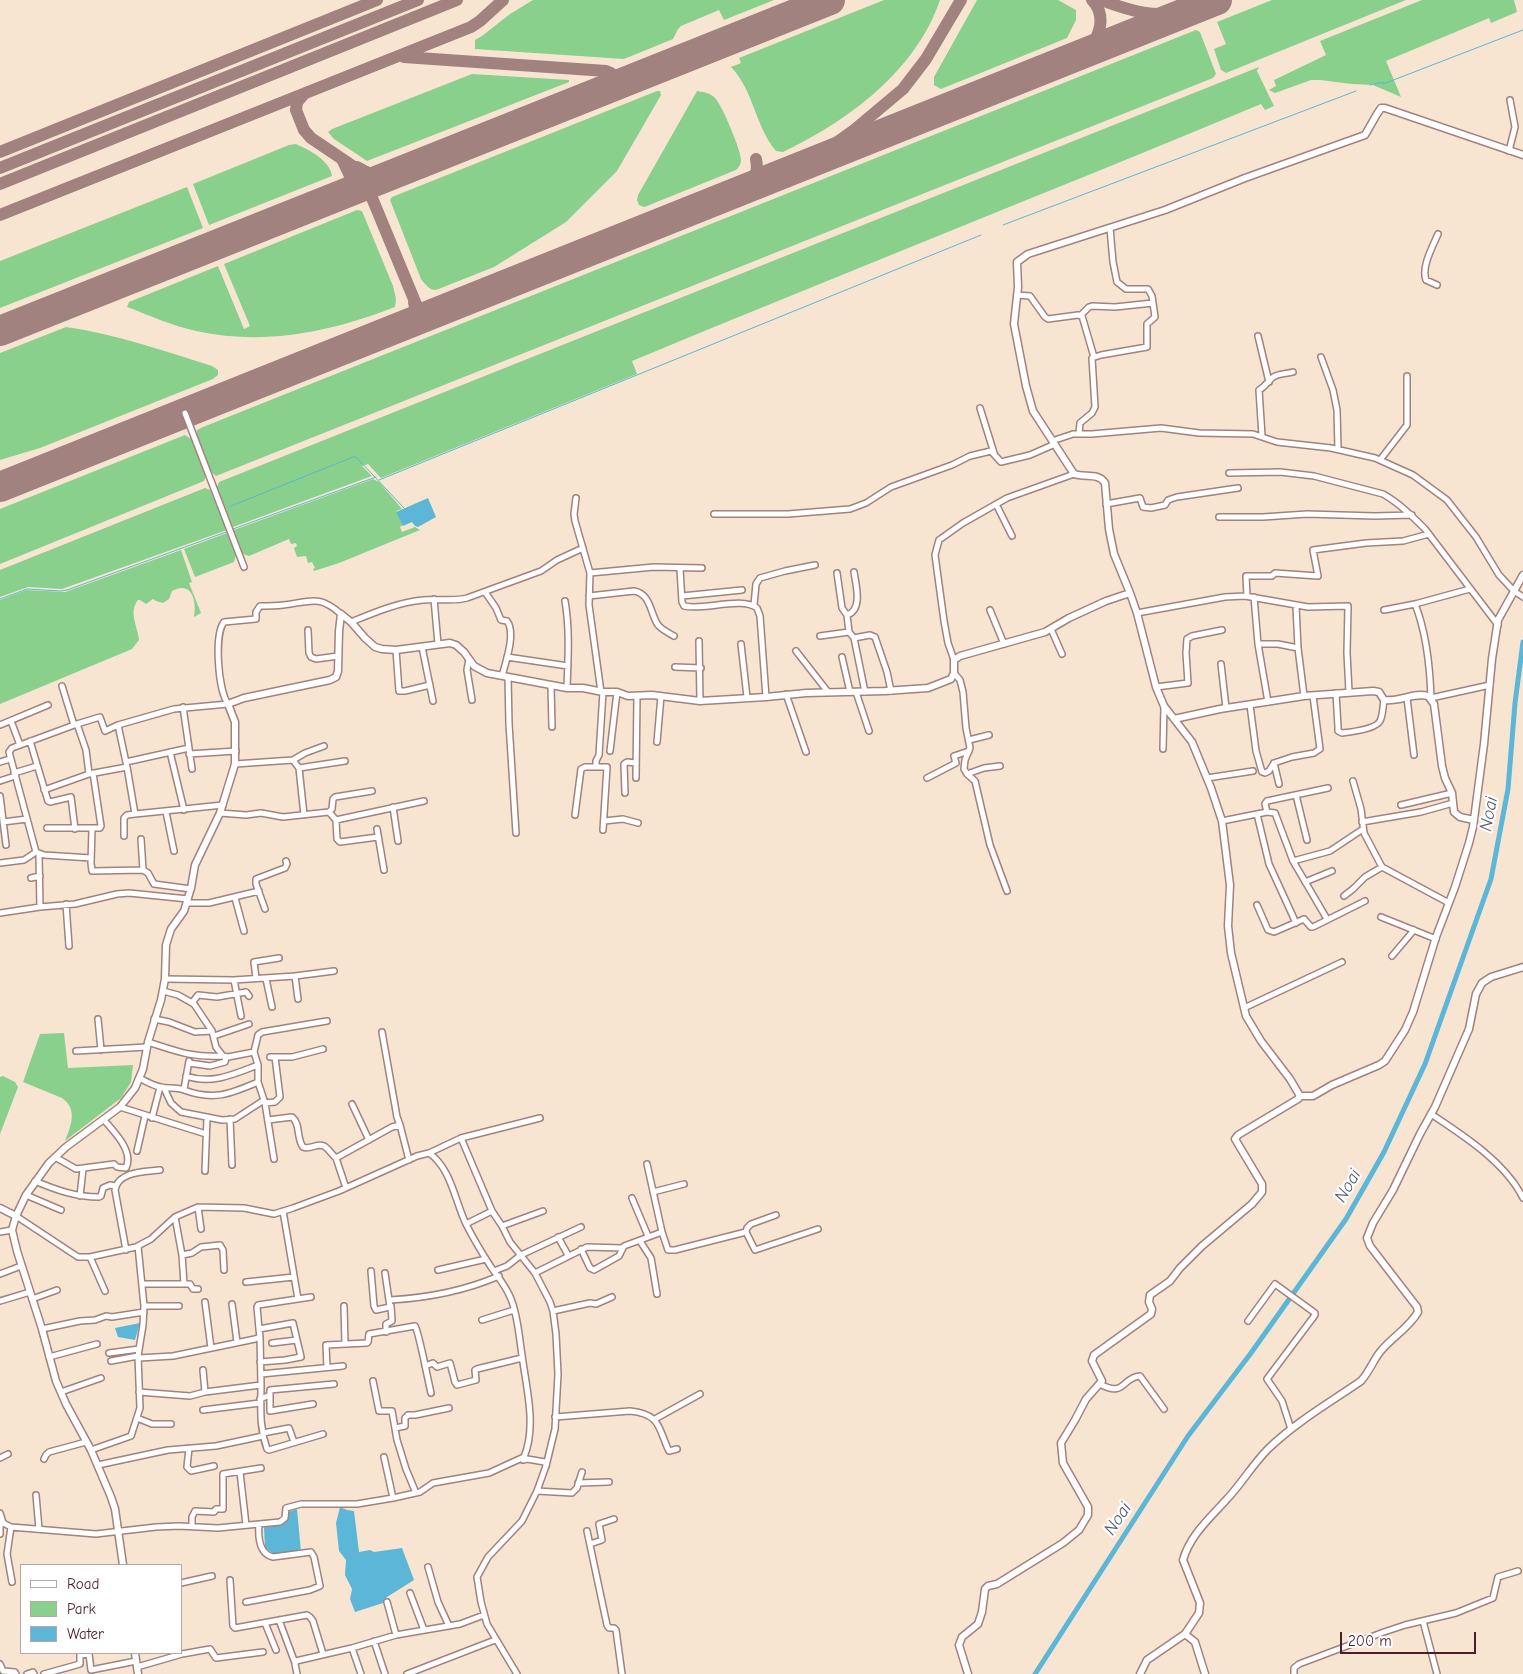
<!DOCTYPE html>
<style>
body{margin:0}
#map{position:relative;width:1523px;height:1674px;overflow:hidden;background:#f8e5d1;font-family:"Comic Neue",sans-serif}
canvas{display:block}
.legend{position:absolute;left:20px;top:1564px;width:162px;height:90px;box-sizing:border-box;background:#fff;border:1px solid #b7a5aa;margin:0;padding:6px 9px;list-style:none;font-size:15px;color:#4a1f2b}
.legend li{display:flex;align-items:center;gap:10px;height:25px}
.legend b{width:25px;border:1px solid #b7a5aa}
.scale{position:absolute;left:1340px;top:1632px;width:136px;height:22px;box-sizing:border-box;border:2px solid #4a1f2b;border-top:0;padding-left:6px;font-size:15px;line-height:18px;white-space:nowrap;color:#4a1f2b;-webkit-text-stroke:4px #fff;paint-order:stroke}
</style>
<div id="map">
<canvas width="1523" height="1674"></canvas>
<ul class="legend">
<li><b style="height:6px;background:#fff"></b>Road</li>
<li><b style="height:14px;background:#88d08c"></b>Park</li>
<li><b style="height:14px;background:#5bb6d8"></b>Water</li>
</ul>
<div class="scale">200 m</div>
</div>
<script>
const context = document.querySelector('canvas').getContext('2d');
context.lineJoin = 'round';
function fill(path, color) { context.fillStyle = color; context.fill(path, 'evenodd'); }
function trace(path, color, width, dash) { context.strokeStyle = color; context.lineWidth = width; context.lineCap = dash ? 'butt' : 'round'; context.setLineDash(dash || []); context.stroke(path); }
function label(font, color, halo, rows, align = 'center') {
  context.font = font + ' "Comic Neue",sans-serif'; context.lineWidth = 4.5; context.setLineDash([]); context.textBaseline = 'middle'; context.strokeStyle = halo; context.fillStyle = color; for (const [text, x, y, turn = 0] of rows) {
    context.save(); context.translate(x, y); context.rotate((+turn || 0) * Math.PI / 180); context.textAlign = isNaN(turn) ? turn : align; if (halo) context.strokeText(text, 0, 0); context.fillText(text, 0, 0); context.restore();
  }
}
fill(new Path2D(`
 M533 0H774L724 20 719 10 681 26 678 29 673 39 624 59 475 49V40L482 36 510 14Z
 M884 0H940C916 71 848 121 783 152L776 151C755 126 754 91 731 67L741 63 739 58Z
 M977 0H1058L1076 10V20L1067 38 941 89 934 85V77Z
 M1272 0H1406L1226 73 1221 70 1214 49 1226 44 1217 22Z
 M1422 0H1514L1517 12 1491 23 1489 18 1386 61 1401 97 1373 85 1352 84 1320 80H1311L1275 93 1269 90 1276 86 1274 80 1326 55 1320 41Z
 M1196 30 1200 32 1216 74 1213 78 216 476 211 472 196 434 197 430 203 427Z
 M1259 67 1257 71 1274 106 1265 110 1261 104C1052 191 841 274 632 361L637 374 381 478 368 464 362 466 372 476 233 527 217 487 219 482Z
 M472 74 569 80V82L367 161 334 139 328 132 332 129Z
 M657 91H660L661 95 617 171 566 222 494 267 436 290C429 290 426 285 421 279L390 200 392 197Z
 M697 91C704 92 710 93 715 98 722 105 741 150 741 160 741 164 739 167 736 170L647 206 644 207 639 205 637 200 638 195Z
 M296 144C309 150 330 160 332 176L209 225 193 184 289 145Z
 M187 187 203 228 0 308V261Z
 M357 210 362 211 393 286 396 299 395 307C330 332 265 346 196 331 172 326 149 315 127 307L129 302 218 266 244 329 250 326 224 264Z
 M66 327C116 334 164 351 212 366L218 370V375L213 379 40 448 0 460V353Z
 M185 435 191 439 206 476 204 481 0 564V509Z
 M373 479 379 482 402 509 396 511 403 525 400 527 402 532 415 527 420 530 339 563 314 571 313 569 315 568 312 562 308 563 306 556 297 557 294 548 297 546 296 543 291 544 289 539 249 556 243 554 234 530Z
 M205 488 210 490 227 530 62 589 28 587 0 597V570Z
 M227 533 236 555 234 562 195 577 184 549Z
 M181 550 192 582 189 583 201 613 194 617C197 601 192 580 172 591L169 599 163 603 156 601 153 599 146 604 140 600H138C128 612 138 627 139 640L132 649 0 704V600L26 590 65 592Z
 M64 1033 68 1068 133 1065 131 1082 121 1098 65 1141C71 1126 78 1109 62 1098L23 1082 40 1034Z
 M3 1076 15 1082 18 1087 0 1134V1077Z`), '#88d08c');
fill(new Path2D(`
 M428 498 436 517 418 527 415 526 412 522 403 526 396 512Z
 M140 1323 135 1340 118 1337 115 1328Z
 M340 1507 347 1510 354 1511 359 1552 370 1550 374 1552 402 1548 414 1580 387 1597 383 1603 355 1612 350 1599 352 1589 345 1575 346 1560 339 1551 336 1523Z
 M297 1509 301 1552 274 1554 265 1548 264 1528 269 1522 283 1519 285 1513Z`), '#5bb6d8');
trace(new Path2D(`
 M1370 85 1383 82V84L1523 30
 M1003 225 1356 91
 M379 480 981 235
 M231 506 353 457H356L404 508
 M233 529 376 477
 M0 599 27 589 61 591 67 590 229 531`), '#5bb6d8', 1);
trace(new Path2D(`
 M1035 1674 1188 1436 1251 1353 1346 1219 1384 1152 1425 1064 1491 879 1508 789 1515 703 1523 642`), '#5bb6d8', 5);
trace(new Path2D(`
 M1101 0C1133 12 1154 18 1188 11
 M1084 53C1099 40 1108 17 1092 0
 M404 57 606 71 611 73C613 86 604 88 594 94
 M304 94 297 102 296 110 304 130 311 138 354 167 365 181 418 309 426 315H431
 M0 152 377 0
 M357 167 376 177 388 176
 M0 168 418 0
 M792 171 825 151 853 131 903 89 926 59 961 0
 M0 184 457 0
 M743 190C754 181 759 174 756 159
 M330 199 341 194 349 186 350 176 342 159
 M0 215 471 27 480 21 503 0
 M408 324C416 318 416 311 414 302
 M0 482 61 463`), '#a1827e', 12);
trace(new Path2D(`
 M0 331 830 0
 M0 487 1217 0`), '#a1827e', 30);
const minor = new Path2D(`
 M1509 151 1515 127 1510 100
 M1437 285 1426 280C1421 267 1433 246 1438 234
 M1017 295 1030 296 1045 317 1048 319 1078 315 1082 316 1094 357
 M1081 315 1089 307 1092 306 1115 307 1153 303
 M1258 336 1269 382
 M1321 357 1333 390 1337 410 1338 449
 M980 408 994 453
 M185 413 244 567
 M1079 434 1080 423 1092 413 1095 407 1092 358 1101 355 1147 347V324L1155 317 1152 296 1148 289H1126L1117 282 1113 262 1110 228
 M1262 436 1259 390C1265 387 1267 382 1272 378 1277 373 1287 374 1293 372
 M1052 441 1073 434H1092L1161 428 1199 433 1253 434 1277 442 1331 448 1375 458 1413 475 1447 500 1476 537 1499 575 1514 591 1523 597
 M1380 460 1407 425V376
 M1229 473 1280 472 1314 476 1383 494C1399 503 1412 516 1425 529L1498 625
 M576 498 574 514 575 521 590 573 589 605 601 692
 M996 504 1012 536
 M1106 504 1140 498 1143 507 1151 508 1165 505 1168 500 1177 497 1238 488
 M714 514H788L850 509 866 503 891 487 952 465 970 456 991 451 1001 462 1030 455 1055 444
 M1219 517H1263L1307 514 1375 516 1412 515
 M680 569 682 602 684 606C703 611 742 596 757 608L760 616 766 697
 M854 572C856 585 863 610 847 615L849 632 854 638 870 635 875 637 887 672 891 691
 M590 573 654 567 702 568
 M837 573 842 608 847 615
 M485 592 496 608 501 620 507 621C516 633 506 661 502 676
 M589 596 634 591C651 594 650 613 658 625 662 630 669 633 674 636
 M682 596 742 590
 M1247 596 1246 576H1272L1275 573 1318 576 1313 550 1366 543 1403 541 1429 534
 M1254 597 1258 644 1268 702
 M434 599 438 644
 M565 601C570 630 568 659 567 688
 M1415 604C1427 634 1430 667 1431 698L1490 685
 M754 605 756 584 760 578 785 571 815 565
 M1296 606 1298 648 1304 696
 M990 610 1004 644
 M1384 610 1415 604 1470 589
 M1137 613 1225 597 1245 596 1308 607 1348 606 1347 653 1349 692
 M351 622C373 613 399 602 423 600 438 598 452 602 467 598L541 571 557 560 583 548
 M1051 629 1062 654
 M308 630 309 653 311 657 316 659 338 656
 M820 636 849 632
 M854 638 865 692
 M699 641 700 701
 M741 644 747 697
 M1258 644H1278L1298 648
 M422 647 433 701
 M396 650 399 691H405L430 685
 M796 651 828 692
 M507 657 568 666
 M842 657 850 692
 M469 659 467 670 472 700
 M954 660 948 643 944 621 935 555 939 540 963 523 1007 498 1074 474
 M1221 664 1226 708
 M675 667 701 668
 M954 673 960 680 963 692 966 728 970 748 965 760 964 769 967 774 975 781 990 845 1007 891
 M508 677 509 724 516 833
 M62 686 74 725
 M551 686 552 727
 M1156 687 1188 683 1186 653 1187 639 1192 636 1222 630
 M856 692 869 731
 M1336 693 1338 727V731L1342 733C1351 732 1376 729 1380 721 1383 715 1383 706 1384 700
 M786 694 806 752
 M1407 698 1414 755
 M1250 705 1256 751 1262 772 1265 773 1269 771 1274 763 1292 757 1314 753 1320 749 1313 696
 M183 707 192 769
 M11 721 20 745
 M77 724 12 748 9 752 36 852 44 855 91 858
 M0 725 48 705
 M118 725 174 709 228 704C218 690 214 635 224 622L256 619V612L260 606C267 606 275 606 283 605 311 602 318 594 341 614
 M969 740 989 735
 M30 741 48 801 50 802 71 797 75 829
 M657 742 661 696
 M1163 749 1164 706
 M610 751 617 692
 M170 752 184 810
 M189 754 236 751
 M293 760 299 768 304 815
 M0 762 10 759
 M126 762 189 748
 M1274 763 1279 784
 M235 764 293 760 305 753 324 746
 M596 766V761L599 755 603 692
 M127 767 118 725 105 731 100 717 77 724 86 750 89 774 127 767 135 814 223 805
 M299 768 345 761
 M14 773 37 766
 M967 774 984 768 1000 766
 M636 778 637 696
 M927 778 956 763 954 756 969 751
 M1207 778 1253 771
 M0 781 15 776
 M1353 781 1361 809 1364 833 1382 867
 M44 790 89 774
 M625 793 624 764 627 762 636 763
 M1296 795 1307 840
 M0 796 6 845
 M1401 805 1452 793
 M393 807 398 841
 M166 812 174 851
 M329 812 336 820 424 801
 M1267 812 1265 804 1267 801 1328 788
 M220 813 246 815 261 813 283 817 329 812 332 809 333 799 335 797 372 791
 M1257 814 1269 864 1296 923
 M575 815 581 769 585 767H607L603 830
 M336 820 337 839 340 842 378 837
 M604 821 623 819 638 823
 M1222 821 1267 812 1275 813 1293 861 1327 919
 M3 822 27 819
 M1362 822 1421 812 1453 803
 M47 828H100L101 826 93 773
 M92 829 91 863 92 871 143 870 148 873 154 884 191 889
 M377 829 384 870
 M124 836V818L127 815 135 814
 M141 839 143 870
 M39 855 40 907
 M1293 861 1330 851 1363 829
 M0 863 24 860 36 852
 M31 878 40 876
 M1305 882 1332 871
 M1344 896 1353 889 1365 877 1382 867 1449 903
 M235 898 244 931
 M187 903H209L259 891
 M66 904 69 946
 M1257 905 1268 930 1274 932 1304 919 1311 927H1313L1365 901
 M265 909 256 884V879L285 868 287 864 286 861
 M0 913 40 907 75 904 117 894 129 893 188 899
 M1381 917 1436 939
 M1392 956 1414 930
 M295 976 334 971
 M256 978 254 962 279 958
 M165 979 234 980 295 976 298 999
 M266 979 272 1007
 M234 980 241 1016
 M163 991 178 995 194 1004 212 1031 216 1047 223 1056 228 1057 254 1052 258 1065V1082L265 1103 274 1159
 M192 1003 198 995 217 997 246 992 249 996
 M1244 1008 1342 962
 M98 1019 101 1050
 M154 1019 169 1022 195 1032 212 1031
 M382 1032 397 1117 400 1125
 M214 1036 249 1024
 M148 1042C176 1051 193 1058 223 1056
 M76 1051 147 1047
 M254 1052 258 1035 262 1032 327 1021
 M270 1057H292L323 1049
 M189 1063 210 1066 225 1062 226 1057
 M186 1076C212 1085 234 1074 258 1065
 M139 1078C146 1081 153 1086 161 1087 168 1089 177 1087 184 1090 214 1101 230 1094 258 1082
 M164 1088 171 1103 181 1112 222 1120 235 1119 264 1100
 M184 1089 189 1061
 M265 1103 275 1102 280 1097 275 1057
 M352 1104 369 1140
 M120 1107 206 1134
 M1431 1114C1463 1135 1506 1163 1523 1198
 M152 1118 160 1087
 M230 1119 232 1165
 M268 1120 292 1117C301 1124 296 1138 303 1147 310 1150 317 1143 324 1146 329 1149 332 1155 336 1158L392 1127 400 1125 409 1160
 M461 1138 540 1118
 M137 1151 145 1116
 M429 1153 461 1138 492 1211 502 1226 510 1242 535 1273 550 1302 553 1311 556 1334 558 1374 555 1429 546 1466 537 1491 522 1521 488 1557 477 1577 481 1602 487 1624 517 1674
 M55 1157 76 1169 114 1164 117 1167 126 1168C134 1151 114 1132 104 1120
 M336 1158 346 1188
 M647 1164 662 1232 668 1250H675L746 1232
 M205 1171 207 1118
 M35 1181C56 1190 76 1197 99 1197L101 1196 103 1188 110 1185 116 1186
 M653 1192 684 1184
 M26 1195 61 1210
 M80 1196 83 1169
 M632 1198 648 1236
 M198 1207 201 1229
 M283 1211 298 1299
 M776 1215 751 1224 747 1228 746 1232 755 1250 818 1229
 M175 1217 182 1255 184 1284
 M466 1224 492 1211
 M502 1226 543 1211
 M0 1232 12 1230
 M558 1237 568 1255
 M640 1241 651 1258 657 1294
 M581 1249 590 1268 594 1270 619 1256 624 1246 662 1232
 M126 1250 115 1190C118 1171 145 1172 160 1170
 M182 1255 192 1253 201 1247 220 1245 223 1250 224 1270
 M90 1257 105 1291
 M438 1270 486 1259
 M371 1271 374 1306 376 1310 390 1307 385 1273
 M494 1271 507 1266 521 1255 581 1227
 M535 1273 587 1247 622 1248
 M0 1274 21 1266
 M246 1282 294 1277
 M142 1284H190L193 1289H198
 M32 1299 57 1290
 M390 1300C427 1298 464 1291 499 1276
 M0 1301 30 1292
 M205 1302 211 1348
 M232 1304 237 1342
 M144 1306H179
 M344 1306 345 1344
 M553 1311 590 1303 596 1304 612 1297
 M482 1320 514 1310
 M1248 1321 1275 1284 1315 1313V1315L1267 1379 1282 1401 1291 1429
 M42 1329 80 1321 95 1320 106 1316 112 1317 144 1312
 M259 1329 257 1307 258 1305 311 1297
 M386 1332V1324L392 1321 391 1306
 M272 1343 297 1340
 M109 1353 139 1349
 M49 1357 97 1344
 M139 1358 173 1356 255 1339 260 1337 259 1329 293 1323 301 1357 285 1360 260 1362
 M111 1361 138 1356
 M425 1366 433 1363 437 1367 450 1363 455 1382 457 1385 476 1380 475 1370 477 1369 522 1358
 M327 1367 326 1345 367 1343 368 1342 369 1334 415 1326C419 1332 428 1381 431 1393
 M203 1370 205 1392
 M261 1374 343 1366
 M373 1381 379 1411H392L397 1440 406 1469 416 1493
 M1100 1384C1125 1398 1122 1377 1140 1376L1164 1409
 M261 1385C261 1409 259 1426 267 1449L269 1450 323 1434
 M61 1392 101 1378
 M139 1392 190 1396 205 1392 261 1385 260 1337
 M270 1395V1411L313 1404
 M260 1399 270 1395V1390L334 1384
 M203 1410 260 1403
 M555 1417 630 1411C661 1414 658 1428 669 1451L677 1449
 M137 1418 152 1424H171
 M655 1419 700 1394
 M395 1428 405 1426V1418L408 1415H415L449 1408
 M263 1433 289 1428 294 1442
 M189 1448 187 1467 191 1471 214 1466
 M91 1450 131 1436 140 1408 138 1356 143 1325 144 1306 138 1246
 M384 1457 393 1498
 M0 1458 8 1454
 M44 1459 46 1455 49 1452 86 1442
 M523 1460 527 1459 545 1462 546 1466
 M98 1465 168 1450 216 1446 263 1436
 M240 1472 246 1525
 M578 1483 609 1482
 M537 1491 572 1493 577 1488 582 1472
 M36 1495 39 1529
 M0 1513 3 1523 11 1527 96 1534 156 1527 179 1526 218 1528 280 1522 285 1518 286 1508 301 1504H357L393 1498 420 1492 433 1483 489 1473 524 1457C537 1426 526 1387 522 1355 519 1337 518 1316 511 1299 506 1286 498 1277 491 1267 482 1253 473 1238 466 1224 455 1201 451 1168 429 1153L417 1156 339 1191 293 1208 274 1214 244 1208 198 1207 175 1217 151 1239 136 1247 90 1257H78L16 1216
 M0 1525V1534
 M192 1526V1517L195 1511 214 1512 216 1509H223V1474L261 1468
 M11 1527 7 1554 12 1582
 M587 1531 607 1625 609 1628H614L616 1630 622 1674
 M590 1544 602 1540 599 1524 614 1519
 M428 1567 438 1602 449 1626
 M230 1580 233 1626 235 1628 307 1615 310 1617 313 1621 323 1654
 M181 1583 212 1576
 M410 1593 424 1630
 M246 1602 310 1590 320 1586 314 1557 311 1552 273 1557C259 1554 258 1537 259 1524
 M387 1602 396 1635
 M279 1620 295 1663
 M1423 1621 1437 1674
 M265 1623 276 1650
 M374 1641 385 1674
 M352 1648 396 1635 460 1624 484 1615
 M0 1664 3 1671 15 1672 16 1674
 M137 1667 182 1654 210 1649 216 1658 263 1652
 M27 1674 33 1672 34 1674
 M44 1674 80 1664V1655L89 1654 91 1670 136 1661
 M297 1674 295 1664 296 1661 352 1648 361 1674
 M407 1674 495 1640
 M1294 1674V1668L1299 1664 1384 1632 1405 1625 1456 1613 1493 1598 1498 1577 1518 1571`);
const tertiary = new Path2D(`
 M341 614 351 622 365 638 375 647 382 649 396 650 450 643 456 645 464 652 474 666 487 673 567 688H583L603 692H617L628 696 652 695 700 701 766 697 806 693 885 691 928 688 951 679 954 673V660L960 656 1045 632 1069 618 1106 601 1130 593 1114 554 1109 529 1105 483C1098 472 1085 478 1074 474L1033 411 1026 386 1014 324 1018 287 1017 262 1028 254 1165 210 1245 178 1365 135 1377 114 1381 108H1385L1523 155
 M1174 719 1220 709 1304 696 1373 691 1379 692 1384 700C1400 702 1414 692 1428 696L1434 704 1442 766 1445 778 1452 793 1454 812 1460 817 1474 820
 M1300 1096H1313L1332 1085 1379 1065 1385 1061 1405 1030 1413 1012 1436 937 1455 887 1469 843 1473 827 1484 744 1492 659 1498 620 1523 575
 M0 1208 16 1216
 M123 1565 115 1509 111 1497 91 1450 66 1404 56 1381 42 1329 17 1251 12 1230 16 1216 26 1195 49 1163 66 1147 120 1107 135 1088 143 1069 148 1042 161 1000 165 979 166 945 171 929 184 911 191 888 195 865 220 813 235 764V722L228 704 244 698 330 680 336 677 338 671 339 631 341 614
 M1185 1634 1195 1642 1205 1674
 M135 1653 138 1674
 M968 1674 959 1645 962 1637 978 1624 982 1612 985 1589 988 1586 997 1584 1063 1543 1079 1530 1088 1515V1507L1063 1463 1061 1443 1075 1420 1086 1399 1102 1381 1092 1361 1094 1355 1151 1314 1152 1309 1149 1302 1150 1295 1170 1281 1180 1268 1202 1246 1252 1204 1262 1192V1184L1235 1139 1238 1135 1298 1099 1300 1096 1290 1079 1261 1041 1246 1016 1231 953 1228 926 1230 885 1222 821 1211 788 1192 742 1164 706 1156 687 1137 613 1130 593
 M1140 1674 1147 1660 1185 1634 1199 1613 1200 1603 1183 1560C1190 1535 1210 1518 1227 1499 1242 1483 1253 1464 1268 1449 1296 1422 1329 1403 1361 1381 1369 1372 1373 1361 1380 1352 1392 1337 1409 1328 1418 1312L1417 1307 1370 1246 1367 1238 1373 1223 1393 1190 1420 1134 1435 1107 1469 1029 1476 994 1482 983 1491 977 1523 967`);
trace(minor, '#a1827e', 8);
trace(tertiary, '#a1827e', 9);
trace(minor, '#fff', 5);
trace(tertiary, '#fff', 6);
label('italic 18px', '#515b70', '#fff', [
 ["Noai",1489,814,-79],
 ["Noai",1348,1186,-60],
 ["Noai",1118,1519,-57]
]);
</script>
